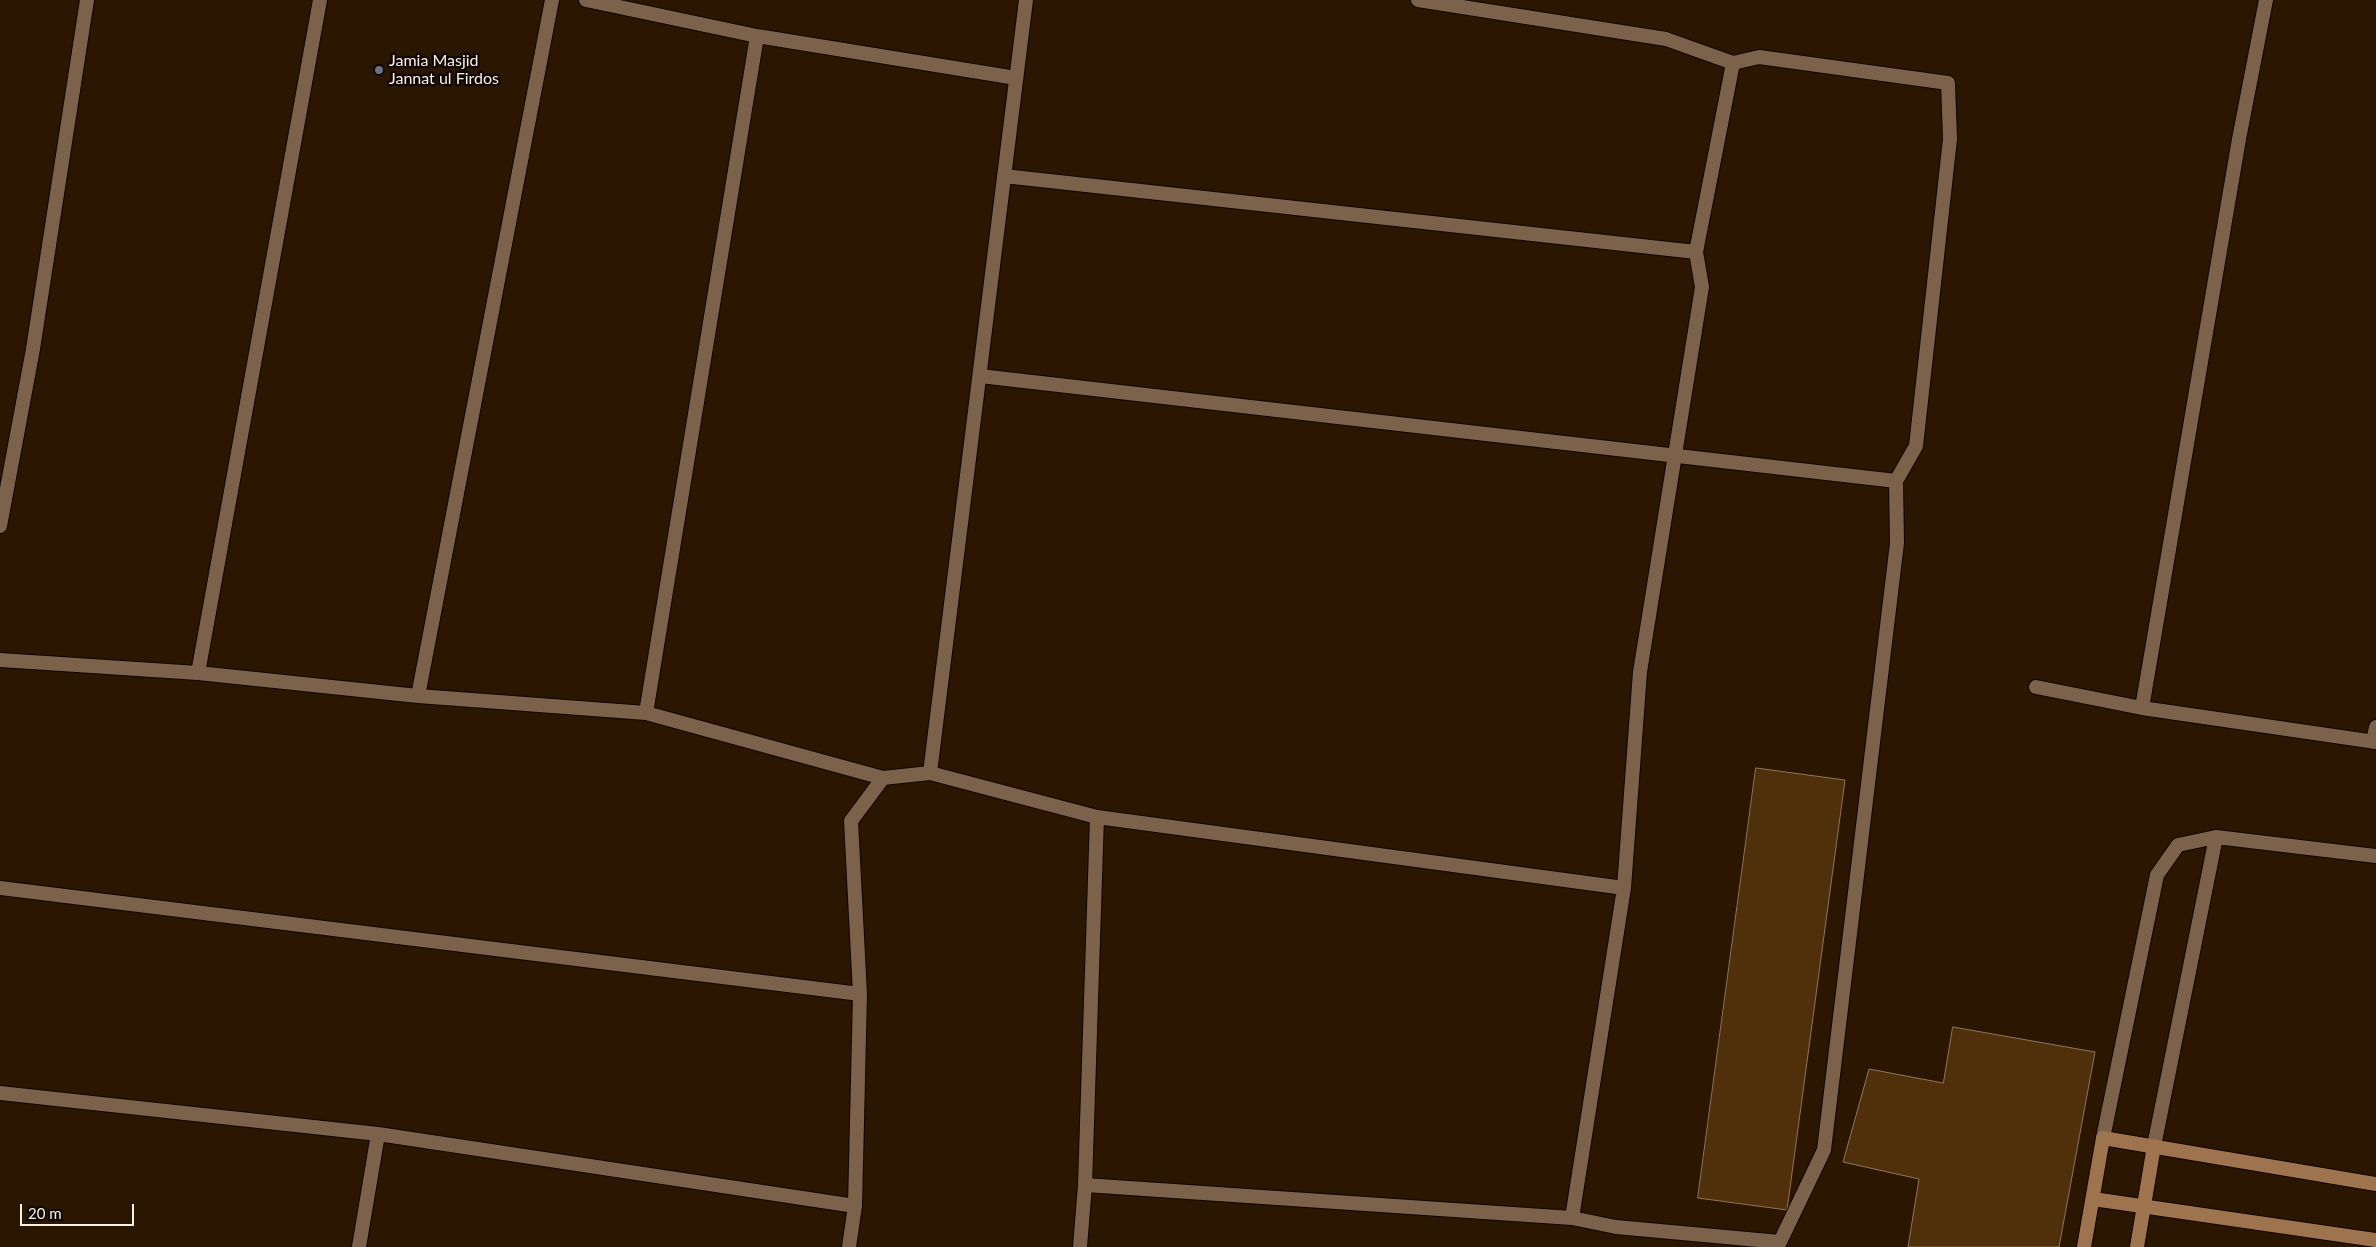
<!DOCTYPE html>
<style>
body{margin:0}
#map{position:relative;width:2376px;height:1247px;overflow:hidden;background:#2b1601;font-family:Lato,sans-serif}
canvas{display:block}
.scale{position:absolute;left:20px;top:1204px;width:114px;height:22px;box-sizing:border-box;border:2px solid #fdf1e6;border-top:0;padding-left:6px;font-size:15px;line-height:18px;white-space:nowrap;color:#fdf1e6;-webkit-text-stroke:4px #0d0501;paint-order:stroke}
</style>
<div id="map">
<canvas width="2376" height="1247"></canvas>
<div class="scale">20 m</div>
</div>
<script>
const context = document.querySelector('canvas').getContext('2d');
context.lineJoin = 'round';
function fill(path, color) { context.fillStyle = color; context.fill(path, 'evenodd'); }
function trace(path, color, width, dash) { context.strokeStyle = color; context.lineWidth = width; context.lineCap = dash ? 'butt' : 'round'; context.setLineDash(dash || []); context.stroke(path); }
function label(font, color, halo, rows, align = 'center') {
  context.font = font + ' Lato,sans-serif'; context.lineWidth = 4.5; context.setLineDash([]); context.textBaseline = 'middle'; context.strokeStyle = halo; context.fillStyle = color; for (const [text, x, y, turn = 0] of rows) {
    context.save(); context.translate(x, y); context.rotate((+turn || 0) * Math.PI / 180); context.textAlign = isNaN(turn) ? turn : align; if (halo) context.strokeText(text, 0, 0); context.fillText(text, 0, 0); context.restore();
  }
}
const building = new Path2D(`
 M1756 768 1845 780 1787 1210 1698 1198Z
 M1953 1027 2095 1052 2059 1247H1908L1919 1179 1843 1162 1869 1069 1943 1083Z`);
fill(building, '#50300b');
trace(building, '#90755d', 1);
const minor = new Path2D(`
 M586 0 757 36 1016 78
 M1004 176 1696 252
 M980 376 1896 481
 M0 526 33 349 87 0
 M0 660 198 673 418 696 646 713 883 778
 M198 673 320 0
 M2036 687 2142 708 2376 742
 M418 696 552 0
 M2142 708 2239 139 2266 0
 M646 713 757 36
 M2373 742 2376 727
 M930 773 1026 0
 M0 888 860 994
 M0 1093 378 1134 855 1206
 M2103 1138 2157 875 2178 845 2216 837 2376 856
 M2154 1146 2216 837
 M1085 1185 1572 1218 1616 1227 1780 1242 1824 1150 1897 543 1896 481 1916 446 1950 139 1948 83 1759 57 1733 63 1666 39 1418 0
 M1572 1218 1624 888 1640 672 1702 287 1696 252 1733 63
 M359 1247 378 1134
 M849 1247 855 1206 860 994 851 821 883 778 930 773 1097 817 1624 888
 M1080 1247 1085 1185 1097 817`);
const secondary = new Path2D(`
 M2093 1199 2376 1240
 M2084 1247 2103 1138 2376 1184
 M2137 1247 2154 1146`);
trace(minor, '#120200', 16);
trace(secondary, '#120200', 16);
trace(minor, '#7c624a', 14);
trace(secondary, '#9e744e', 14);
for (const [x, y, r, color] of [
 [379,70,5,"#6b7280"]
]) { const dot = new Path2D(); dot.arc(x, y, r, 0, 2 * Math.PI); context.fillStyle = color; context.fill(dot); trace(dot, '#0d0501', 2); }
label('16px', '#fdf1e6', '#0d0501', [
 ["Jamia Masjid",389,61],
 ["Jannat ul Firdos",389,79]
], 'left');
</script>
